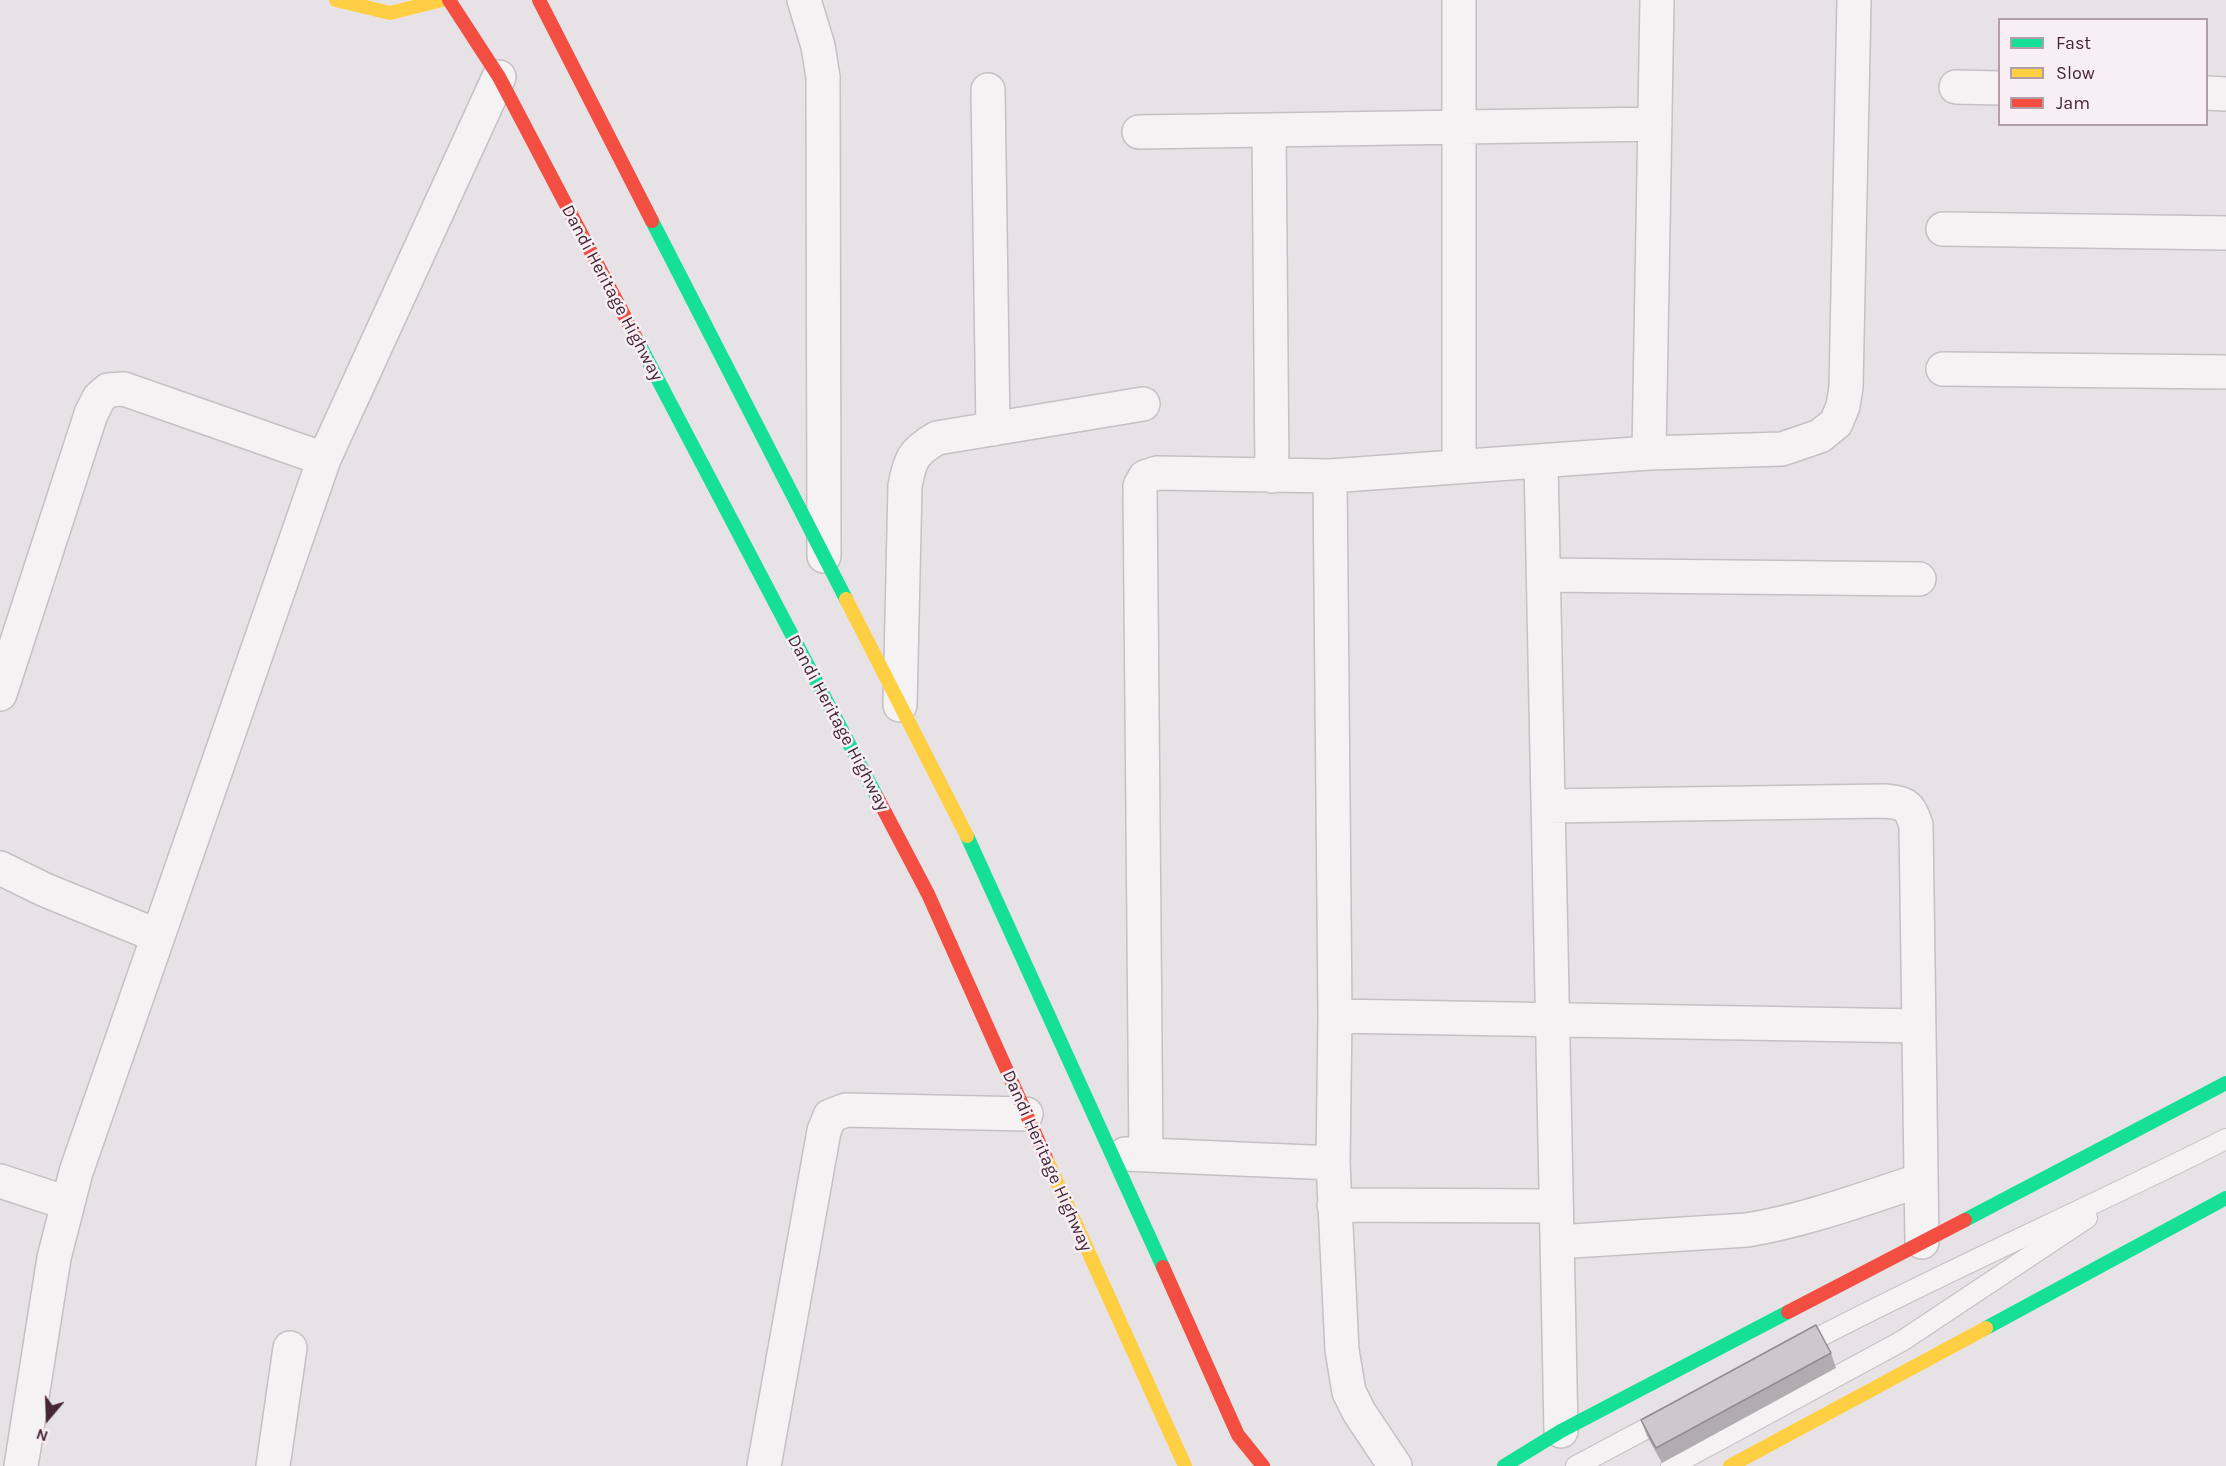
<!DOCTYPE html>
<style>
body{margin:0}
#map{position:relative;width:2226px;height:1466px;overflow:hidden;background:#e7e2e5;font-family:Karla,sans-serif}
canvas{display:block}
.legend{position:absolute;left:1998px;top:18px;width:210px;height:108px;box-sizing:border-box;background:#f8eff4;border:2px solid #b09fa8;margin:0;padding:8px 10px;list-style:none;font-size:18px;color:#442635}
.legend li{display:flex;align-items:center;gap:12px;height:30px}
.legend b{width:30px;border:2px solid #b09fa8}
.north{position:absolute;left:18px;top:1388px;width:60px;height:60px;-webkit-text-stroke:4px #f8eff4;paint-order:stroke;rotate:199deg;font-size:16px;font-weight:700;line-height:24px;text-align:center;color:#442635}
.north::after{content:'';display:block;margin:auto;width:21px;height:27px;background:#442635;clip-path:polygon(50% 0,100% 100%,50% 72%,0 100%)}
</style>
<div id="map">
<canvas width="2226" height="1466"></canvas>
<ul class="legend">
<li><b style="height:8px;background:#16e098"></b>Fast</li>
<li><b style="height:8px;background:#ffcf43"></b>Slow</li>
<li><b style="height:8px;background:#f24e42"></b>Jam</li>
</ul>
<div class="north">N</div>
</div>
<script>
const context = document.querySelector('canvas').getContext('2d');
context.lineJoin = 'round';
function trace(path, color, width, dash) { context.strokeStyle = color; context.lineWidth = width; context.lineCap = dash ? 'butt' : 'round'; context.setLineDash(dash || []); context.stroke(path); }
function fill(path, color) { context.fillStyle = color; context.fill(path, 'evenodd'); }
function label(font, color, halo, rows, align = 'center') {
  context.font = font + ' Karla,sans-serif'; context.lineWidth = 5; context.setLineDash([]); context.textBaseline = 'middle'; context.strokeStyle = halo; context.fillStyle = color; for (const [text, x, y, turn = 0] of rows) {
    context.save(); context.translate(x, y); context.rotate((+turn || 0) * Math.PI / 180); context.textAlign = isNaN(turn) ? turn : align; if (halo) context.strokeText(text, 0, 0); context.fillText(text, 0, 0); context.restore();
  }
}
const lane = new Path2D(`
 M1800 1347C1940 1273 2085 1210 2226 1139
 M1576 1466 1668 1417
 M1671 1466 1902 1341 2087 1218`);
const street = new Path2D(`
 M804 0 818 46 823 77 824 556
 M1956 87 2000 88
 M988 90 993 429
 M2206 93 2226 94
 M1269 130 1272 476
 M1139 132 1655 124
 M1943 229 2226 233
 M1943 369 2226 372
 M1649 453 1657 0
 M1541 462 1561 1431
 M1459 466V0
 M1330 476 1335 1016 1333 1163 1342 1350 1349 1392 1359 1412 1395 1466
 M1543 575 1919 579
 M0 694 91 414 99 398 108 390 124 389 324 459
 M900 705 905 486C910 459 913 452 937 438L1143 404
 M1548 806 1884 801C1905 803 1909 804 1916 825L1922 1242
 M0 868 45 890 158 936
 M1335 1016 1919 1026
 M1125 1154 1333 1163
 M1146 1155 1140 486 1145 477 1157 473 1330 476 1649 453 1782 449 1820 436 1836 423 1843 406 1846 387 1854 0
 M0 1181 67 1203
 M1334 1205 1556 1206
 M1557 1242 1747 1230C1807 1220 1863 1199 1921 1180
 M21 1466 54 1258 76 1172 324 459 499 77
 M273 1466 290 1348
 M764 1466 824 1131 830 1116 846 1110 1026 1114`);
trace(lane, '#c5c0c3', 22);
trace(street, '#c5c0c3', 36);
trace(lane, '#f4f2f3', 20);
trace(street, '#f4f2f3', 33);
trace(new Path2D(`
 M652 221 846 599
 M635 336 877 797
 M967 836 1163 1267
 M1965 1220 2226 1083
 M1986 1328 2226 1198
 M1504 1466 1561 1431 1788 1312`), '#16e098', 14);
trace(new Path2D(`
 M336 0 390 13 442 0
 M846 599 967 836
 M1046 1158 1185 1466
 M1730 1466 1986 1328`), '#ffcf43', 14);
trace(new Path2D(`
 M449 0 499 77 635 336
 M539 0 652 221
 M877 797 928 894 1046 1158
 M1163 1267 1238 1435 1263 1466
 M1788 1312 1965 1220`), '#f24e42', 14);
fill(new Path2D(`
 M1831 1353 1836 1368 1662 1463 1647 1436 1641 1420Z`), '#b1acaf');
const building = new Path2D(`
 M1816 1325 1831 1353 1656 1448 1641 1420Z`);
fill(building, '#cec8cc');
trace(building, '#908c8f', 1.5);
label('18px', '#442635', '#f8eff4', [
 ["Dandi Heritage Highway",612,293,62],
 ["Dandi Heritage Highway",838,723,62],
 ["Dandi Heritage Highway",1047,1161,66]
]);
</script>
